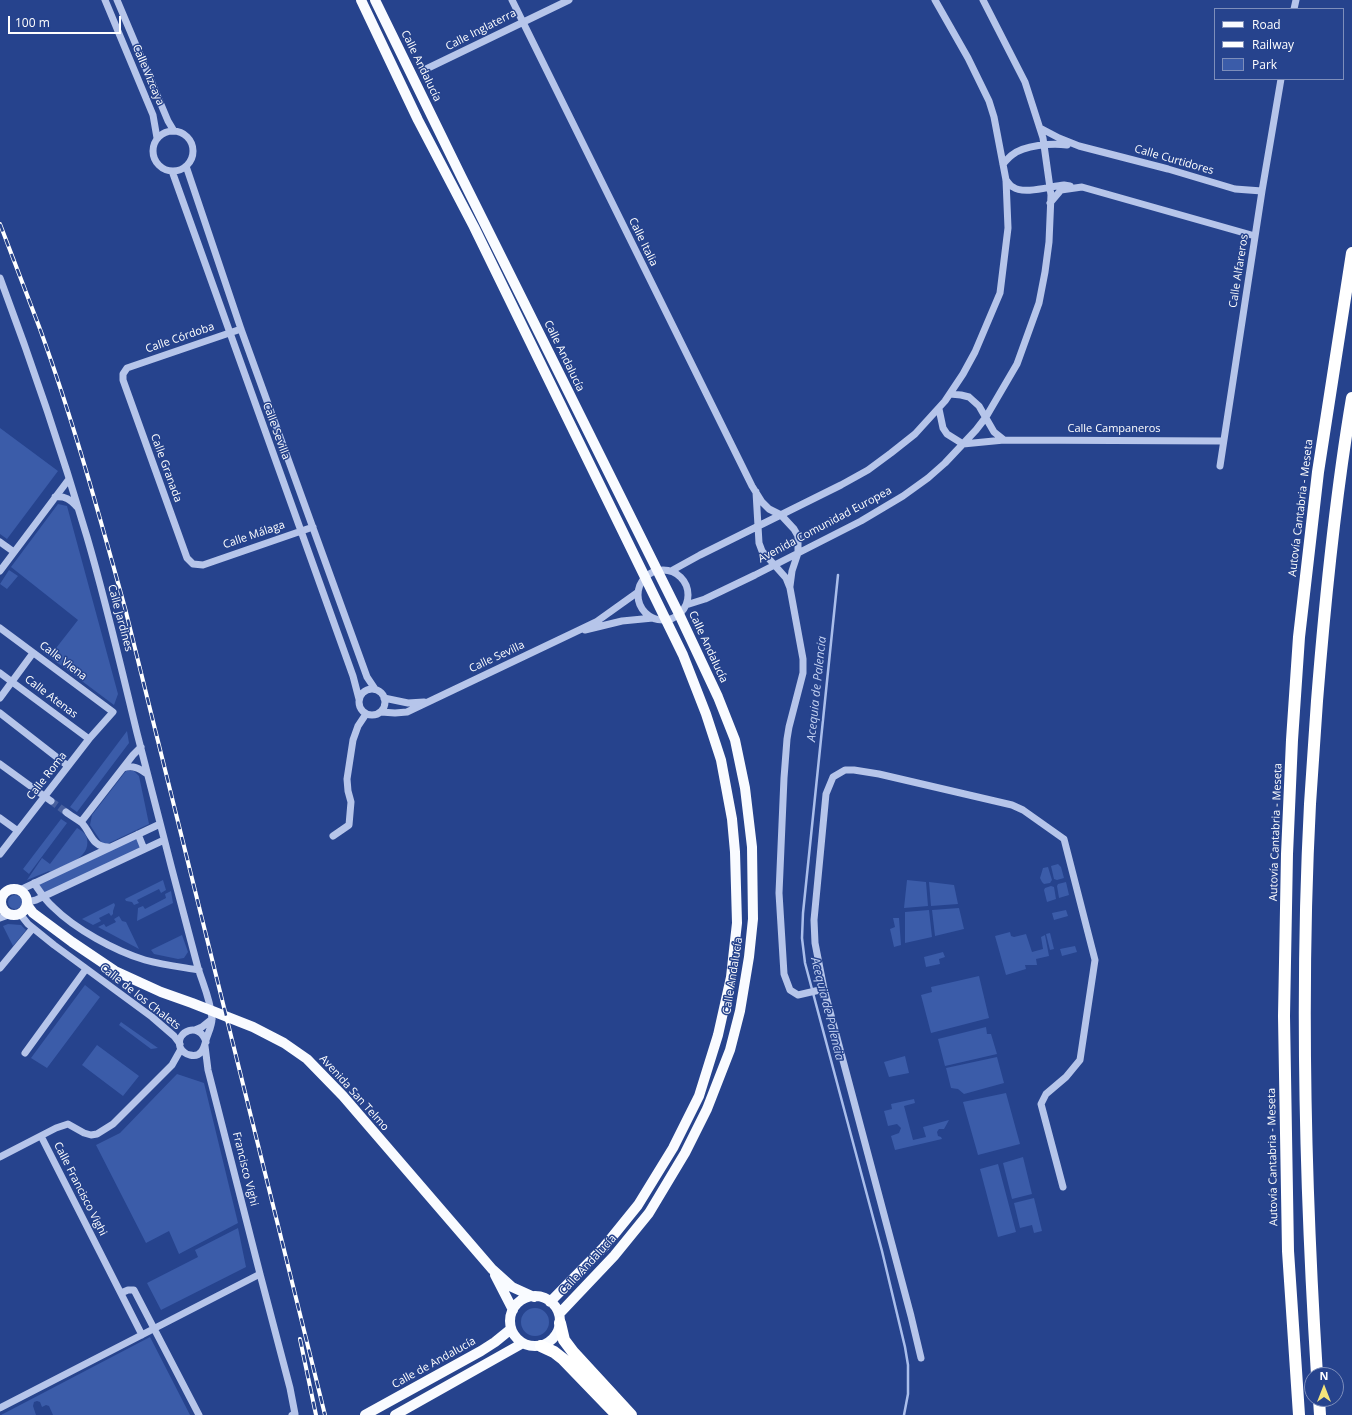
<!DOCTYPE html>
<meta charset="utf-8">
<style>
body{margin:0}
#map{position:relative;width:1352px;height:1415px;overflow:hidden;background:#26438d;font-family:"Open Sans",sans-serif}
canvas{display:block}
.legend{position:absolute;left:1214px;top:8px;width:130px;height:72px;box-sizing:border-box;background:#26438d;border:1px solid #7d8ebb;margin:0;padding:5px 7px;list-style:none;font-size:12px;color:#fff}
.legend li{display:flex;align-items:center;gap:8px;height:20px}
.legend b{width:20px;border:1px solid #7d8ebb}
.north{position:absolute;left:1304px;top:1367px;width:40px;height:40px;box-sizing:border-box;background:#26438d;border:1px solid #7d8ebb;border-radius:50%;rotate:0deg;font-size:11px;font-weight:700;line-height:16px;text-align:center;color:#fff}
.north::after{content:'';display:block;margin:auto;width:14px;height:18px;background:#f3e37b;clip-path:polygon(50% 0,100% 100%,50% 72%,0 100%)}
.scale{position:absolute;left:8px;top:16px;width:113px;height:18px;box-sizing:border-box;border:2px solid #fff;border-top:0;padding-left:5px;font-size:12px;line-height:14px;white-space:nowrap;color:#fff;-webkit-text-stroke:3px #26438d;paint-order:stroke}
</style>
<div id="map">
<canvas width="1352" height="1415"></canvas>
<ul class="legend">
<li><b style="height:5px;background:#f9fbff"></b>Road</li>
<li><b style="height:5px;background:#fff"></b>Railway</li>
<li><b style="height:11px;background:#3b5ca9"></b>Park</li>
</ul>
<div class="north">N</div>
<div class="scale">100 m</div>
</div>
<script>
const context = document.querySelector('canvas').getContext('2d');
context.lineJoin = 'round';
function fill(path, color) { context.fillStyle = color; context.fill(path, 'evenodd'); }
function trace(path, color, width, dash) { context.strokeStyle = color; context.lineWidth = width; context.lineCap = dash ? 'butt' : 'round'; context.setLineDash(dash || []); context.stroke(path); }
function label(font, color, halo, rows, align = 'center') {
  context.font = font + ' "Open Sans",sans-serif'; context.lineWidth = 3; context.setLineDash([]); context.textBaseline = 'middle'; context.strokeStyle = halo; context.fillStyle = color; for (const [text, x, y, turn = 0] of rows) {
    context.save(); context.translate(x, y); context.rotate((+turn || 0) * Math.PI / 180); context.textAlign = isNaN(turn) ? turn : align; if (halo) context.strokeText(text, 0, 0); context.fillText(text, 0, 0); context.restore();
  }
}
fill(new Path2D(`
 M0 428 58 471 7 539 0 534Z
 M58 504 67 506 118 694 114 705 43 652 46 646 53 652 78 620 11 567Z
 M9 570 18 576 7 589 0 584Z
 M127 731 129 743 77 812 70 807Z
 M126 771H134L139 776 149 824 107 844 102 843 90 825 92 815Z
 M61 819 67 823 29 874 23 869Z
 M77 828C82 831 86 833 87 839 91 859 64 865 50 872L49 871 27 880 42 858 50 864Z
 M138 834 144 849 43 896 34 883Z
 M1058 864 1061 867 1064 878 1057 880 1054 879 1051 866Z
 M1048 867 1052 880 1050 883 1044 884 1042 882 1040 878 1043 868Z
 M163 880 166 890 161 893 159 889 137 900 139 903 134 905 132 902 126 901 125 899Z
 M907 880 926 882 928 906 904 908Z
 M929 882 954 885 958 904 931 906Z
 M1066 882 1069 895 1059 898 1057 886 1058 884Z
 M1051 886 1054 887 1056 899 1047 902 1044 890 1045 888Z
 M171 891 173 903 137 921 138 908 143 906 145 909 166 898 165 894Z
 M8 902a7 7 0 1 1 14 0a7 7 0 1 1-14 0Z
 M114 903 115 905 113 911V914L111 916 109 913 99 918 101 921 93 925 82 919Z
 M959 908 964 929 935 936 932 910Z
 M929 910 932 937 905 943V912Z
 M1066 910 1068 916 1054 920 1052 913Z
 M119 916 122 921 126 922 139 949 98 927 104 924 106 927 116 922 114 919Z
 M893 918H899L901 945 894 947 890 929 895 927Z
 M8 924 21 925 26 930 13 946 3 926Z
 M1010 932 1011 936 1014 937 1026 934 1032 952 1043 949 1041 937 1045 935 1049 956 1036 959 1037 965H1025L1026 969 1006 975 995 936Z
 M1050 933 1054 949 1050 950 1046 934Z
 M182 935 188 952 184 958 178 959 154 954 151 950Z
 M1075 946 1077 952 1062 956 1060 949Z
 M943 952 945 957 939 959 940 964 926 967 924 957Z
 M979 976 989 1018 931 1033 921 995 932 992 931 987Z
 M85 985 100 997 47 1068 31 1058Z
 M121 1022 158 1048 151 1049 119 1025Z
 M986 1027 987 1034H991L997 1054 945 1066 938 1039Z
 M97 1045 139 1076 123 1096 82 1065Z
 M905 1056 909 1073 889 1077 884 1062Z
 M997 1057 1004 1083 964 1094 958 1089 951 1088 946 1068Z
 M177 1074 204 1083 238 1223 179 1254 169 1231 146 1243 96 1145 120 1133Z
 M1006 1093 1020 1144 978 1155 963 1102Z
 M914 1099 915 1103 904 1106 913 1140 926 1137 923 1127 949 1120 944 1129H939L937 1132 938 1136 941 1137 942 1139 895 1150 891 1136 899 1133 901 1128 897 1124 888 1126 884 1111 892 1109 891 1104Z
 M1023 1157 1032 1194 1012 1199 1003 1163Z
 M998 1164 1016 1232 998 1237 980 1169Z
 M1034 1198 1042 1231 1034 1233 1032 1225 1020 1228 1014 1203Z
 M238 1228 246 1267 161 1310 147 1283 198 1257 195 1250Z
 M521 1322a14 14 0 1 1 28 0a14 14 0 1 1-28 0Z
 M150 1337 190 1415H53L49 1406 46 1405 42 1407 40 1402 37 1401 34 1402 33 1406 36 1415H1Z`), '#3b5ca9');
trace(new Path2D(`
 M838 575 803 913 802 938 805 963 882 1251 905 1347 908 1365V1394L904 1415`), '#aabeeb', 2.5);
trace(new Path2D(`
 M51 801 66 812`), '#475f9e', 7, [7, 3.5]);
trace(new Path2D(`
 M105 0 153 115 157 138
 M117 0 168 121 174 131
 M512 0 752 486 762 502 769 509 781 515 794 529 798 536V553L792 571 790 586
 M1294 9 1296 0
 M424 70 569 0
 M1040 128 1059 138 1079 146 1168 169 1235 189 1262 191
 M153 151a20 20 0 1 1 40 0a20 20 0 1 1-40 0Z
 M1003 164C1006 161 1009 157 1012 155 1024 145 1052 143 1067 145
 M186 166 242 332 367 677 375 689
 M172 171 353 676 359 699
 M1006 180C1008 182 1010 186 1013 187 1024 195 1051 186 1064 185L1070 186
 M1050 203 1061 190 1082 187 1255 236
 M0 278C32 363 61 449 87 537 106 602 121 667 137 733 157 811 177 890 198 968 203 984 211 1001 212 1019 212 1026 208 1033 206 1040 204 1048 201 1058 190 1055 185 1054 182 1051 180 1047 175 1031 200 1021 206 1042
 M241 329 127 368 123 374V380L187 558 193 564 203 565 313 527
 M950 394 961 395 969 397 979 406 994 432 1004 440
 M939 409 943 428 947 434 963 444 1004 440 1223 441
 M1220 466 1262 191 1281 79
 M756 492 759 543 762 551 786 578 790 588 803 659V673L789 727 787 739 784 778 779 893 784 974 790 990 798 995 824 989 815 943 814 920 826 794 833 777 845 770H854L879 774 1012 805 1023 810 1064 839 1095 960 1080 1060 1066 1077 1046 1094 1041 1104 1063 1187
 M55 497C65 496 70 499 77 507
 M0 542 14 552
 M638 595a25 25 0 1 1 50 0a25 25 0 1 1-50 0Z
 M0 571 69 479
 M671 571 700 555 841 485 868 470 891 453 915 434 945 401 963 374 975 352 1000 293 1008 228 1006 180 994 117 989 101 968 58 935 0
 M686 605 705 599 755 575 861 521 903 496 928 478 945 463 976 430 986 417 1017 364 1039 303 1045 272 1049 242 1051 195 1043 138 1025 82 983 0
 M0 628 113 712 89 739 0 854
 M585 630 622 621 653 618
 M0 673 89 739
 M359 702a13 13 0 1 1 26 0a13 13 0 1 1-26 0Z
 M0 698 33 653
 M384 698 408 703 424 702
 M381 712 395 713 407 712 573 633 596 622 638 592
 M0 713 68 766
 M0 764 51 801
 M123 768C133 765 139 768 147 774
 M66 812C71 816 77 819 82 823 91 833 92 847 108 847
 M0 818 18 831
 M81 822 133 755 141 747
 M138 834 144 849
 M333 836 349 825 351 802 348 791 347 779 353 740 358 726 366 714
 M34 883C40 892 45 900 53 907 75 929 115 951 145 960 163 965 181 967 199 970
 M20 890 160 824
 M28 902 36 900 164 840
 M0 905H2
 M20 914 28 924 54 945 152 1017 174 1036 180 1044
 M0 918 11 914
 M0 968 33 928
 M824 989 911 1316 921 1358
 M195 1030 202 1027 212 1019
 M205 1046 208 1070 260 1274 290 1388 295 1414 292 1415
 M25 1053 86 969
 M41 1136 142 1335
 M0 1157 56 1128 68 1124 84 1133 91 1135 97 1134 113 1124 172 1065 181 1049
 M121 1293 128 1290H134L199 1415
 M0 1408 260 1274`), '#b6c5ea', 7);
trace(new Path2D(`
 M361 0 418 120 474 227 683 655 706 714 721 760 732 819 735 852 737 923 731 977 718 1035 699 1096 673 1148 638 1205 604 1247 550 1302
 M375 0 461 176 679 614 718 697 735 740 745 788 752 847 753 919 749 957 740 1011 730 1050 707 1109 685 1153 649 1213 614 1256 559 1314
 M1 902a13 13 0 1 1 26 0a13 13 0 1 1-26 0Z
 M27 905 33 913 72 942 115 971 161 992 192 1003 253 1027 284 1043 307 1059 343 1096 492 1269 512 1287 534 1297
 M495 1275 513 1310
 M510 1321a25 25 0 1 1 50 0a25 25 0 1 1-50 0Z
 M365 1415 481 1351 495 1342 511 1329
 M395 1415 523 1343`), '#f9fbff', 10);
trace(new Path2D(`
 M560 1323 564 1340 573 1352 631 1415
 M541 1346 554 1352 563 1359 617 1415
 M1317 1375C1305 1185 1300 994 1310 804 1312 770 1315 735 1317 701 1325 600 1335 498 1352 398
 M1319 1399 1320 1415
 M1299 1415 1288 1251 1284 1016 1287 854 1292 740 1299 637 1318 472 1352 253`), '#fff', 12);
const rail = new Path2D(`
 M0 224C13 259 27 294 40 329 73 420 99 514 125 608L325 1415
 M300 1339 316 1415`);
trace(rail, '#fff', 4);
trace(rail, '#26438d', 2.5, [8]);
label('11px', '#fff', '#26438d', [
 ["Calle Inglaterra",481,30,-27],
 ["Calle Andalucía",421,66,64],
 ["Calle Vizcaya",148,75,67],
 ["Calle Curtidores",1174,160,16],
 ["Calle Italia",643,242,64],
 ["Calle Alfareros",1239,271,-81],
 ["Calle Córdoba",180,338,-19],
 ["Calle Andalucía",564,356,64],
 ["Calle Campaneros",1114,429],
 ["Calle Sevilla",276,431,70],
 ["Calle Granada",166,468,70],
 ["Autovía Cantabria - Meseta",1301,508,-83],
 ["Avenida Comunidad Europea",825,525,-28],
 ["Calle Málaga",254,535,-19],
 ["Calle Jardines",120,618,75],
 ["Calle Andalucía",708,647,65],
 ["Calle Sevilla",497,657,-25],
 ["Calle Viena",63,661,37],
 ["Calle Atenas",51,697,37],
 ["Calle Roma",47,776,-52],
 ["Autovía Cantabria - Meseta",1276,832,-88],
 ["Calle Andalucía",733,976,-81],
 ["Calle de los Chalets",140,997,38],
 ["Avenida San Telmo",354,1093,48],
 ["Autovía Cantabria - Meseta",1273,1157,-91],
 ["Francisco Vighi",245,1169,76],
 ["Calle Francisco Vighi",80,1189,63],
 ["Calle Andalucía",588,1265,-47],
 ["Calle de Andalucía",434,1363,-29]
]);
label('italic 12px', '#c2d0f1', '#26438d', [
 ["Acequia de Palencia",817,689,-84],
 ["Acequia de Palencia",827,1009,76]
]);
</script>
